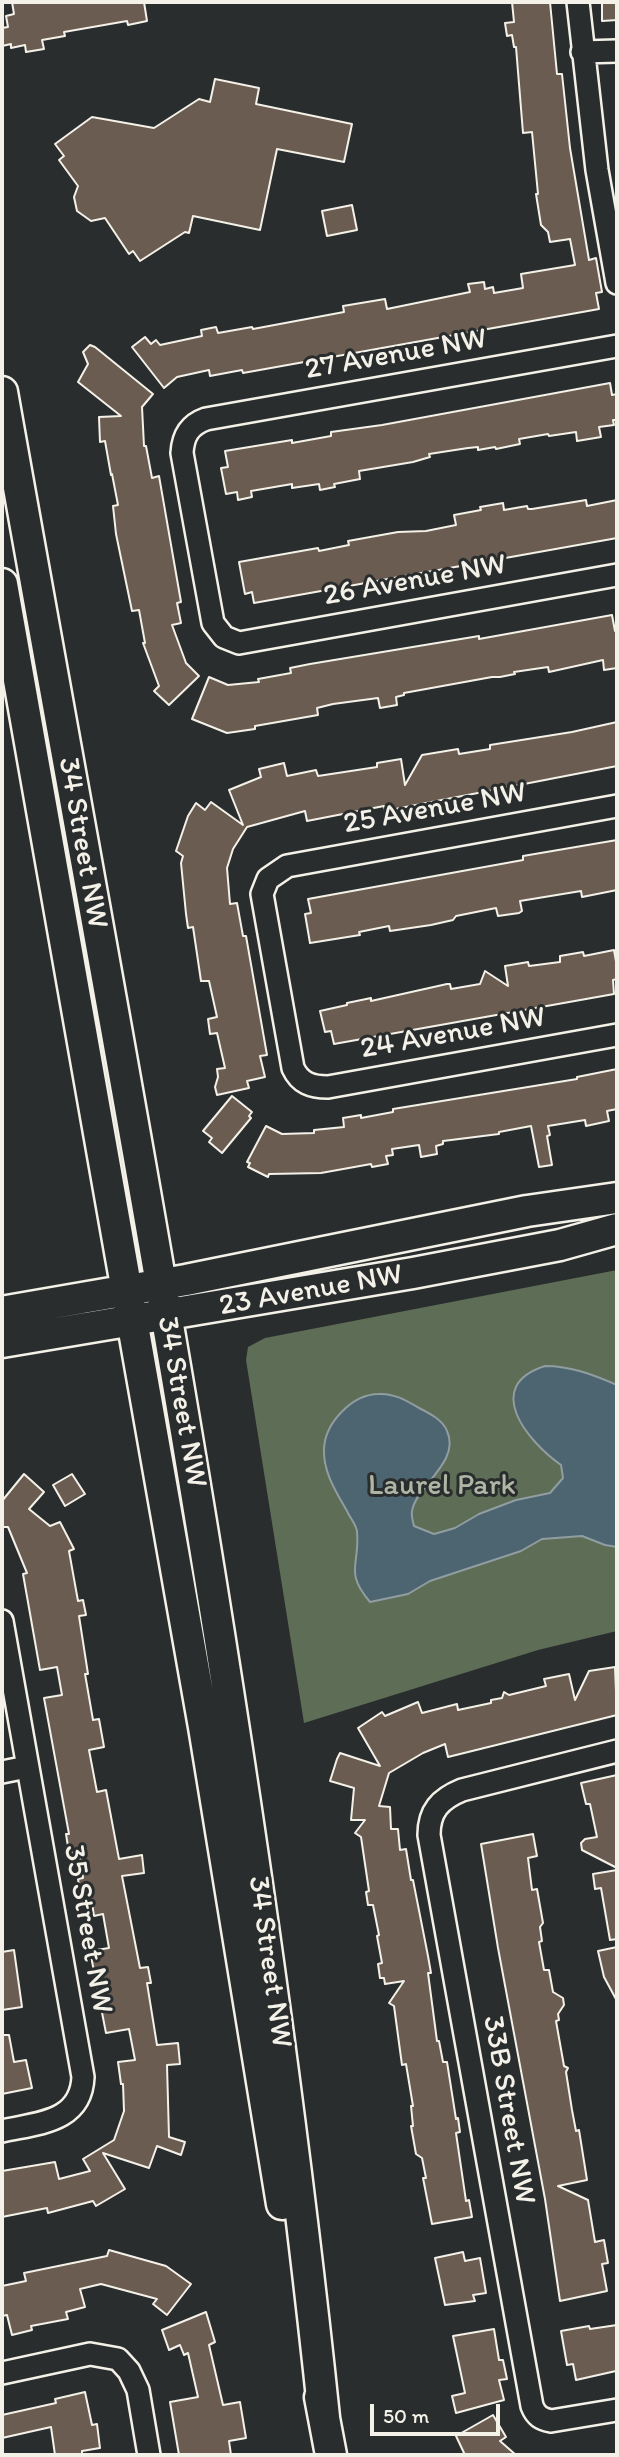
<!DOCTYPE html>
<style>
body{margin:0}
#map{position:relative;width:619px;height:2457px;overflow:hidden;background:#2a2d2e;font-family:Itim,sans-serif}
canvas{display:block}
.frame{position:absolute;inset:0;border:4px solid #f4f1e8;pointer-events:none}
.scale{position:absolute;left:370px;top:2404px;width:130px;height:32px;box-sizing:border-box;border:4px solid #f4f1e8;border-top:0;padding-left:9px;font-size:21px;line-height:24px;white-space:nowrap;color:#f4f1e8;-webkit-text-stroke:5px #2a2d2e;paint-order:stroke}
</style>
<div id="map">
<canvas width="619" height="2457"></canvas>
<div class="frame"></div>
<div class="scale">50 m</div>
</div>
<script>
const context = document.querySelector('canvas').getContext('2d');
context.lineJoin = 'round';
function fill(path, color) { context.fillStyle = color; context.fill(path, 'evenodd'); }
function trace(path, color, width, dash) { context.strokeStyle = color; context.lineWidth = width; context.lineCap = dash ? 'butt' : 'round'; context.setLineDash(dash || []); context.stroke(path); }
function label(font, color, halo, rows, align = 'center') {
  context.font = font + ' Itim,sans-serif'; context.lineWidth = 6; context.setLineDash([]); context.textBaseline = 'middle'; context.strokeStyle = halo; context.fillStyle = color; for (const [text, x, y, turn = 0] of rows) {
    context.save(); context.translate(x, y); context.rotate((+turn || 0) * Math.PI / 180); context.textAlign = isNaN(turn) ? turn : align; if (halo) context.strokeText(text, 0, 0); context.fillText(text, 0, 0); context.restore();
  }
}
fill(new Path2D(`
 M617 1270V1631L538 1650 304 1723 246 1360 248 1347 265 1338Z`), '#5d6d56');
const water = new Path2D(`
 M545 1366C571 1366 594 1375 617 1385V1547L605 1545 582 1536 542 1539 521 1551 430 1581 408 1594 370 1602C344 1571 360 1566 357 1532 357 1526 351 1519 348 1513 337 1493 323 1473 324 1449 325 1423 352 1394 379 1394 394 1393 407 1401 419 1408 429 1413 443 1420 447 1431 461 1462 416 1486 412 1511 411 1516 413 1521 414 1526L434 1534 455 1528 479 1514 516 1500 550 1493 563 1478 561 1465C527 1441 482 1386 545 1366Z`);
fill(water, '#4d6571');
trace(water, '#909da1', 2);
const building = new Path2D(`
 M12 2H144L147 21 128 25 127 21 64 32 65 36 42 40 44 49 26 52 25 45 11 48V44L2 46V28L8 27 6 16 14 14Z
 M512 2H550L557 74H562L570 148 589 260 596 258 602 292 596 293 599 309 243 373 242 370 210 376 209 370 177 377 164 388 132 347 145 337 151 344 156 340 160 345 202 336 201 330 216 327 218 333 252 327 253 329 344 312 343 306 385 299 387 309 470 292 468 284 484 282 485 289 493 287 494 293 523 288 521 274 575 265 570 239 550 242 548 232 541 225 536 194H538L532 132 523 133 516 47H514L512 35 507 36 505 23 514 22Z
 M602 2H617V20L602 21Z
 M215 79 259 88 256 104 352 124 344 162 277 149 260 230 193 216 189 233 185 232 140 261 133 251 129 254 105 218 91 221 77 211 74 197 78 186 59 160 64 156 55 144 92 117 154 128 199 99 210 102Z
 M352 205 357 230 327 236 322 211Z
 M90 345 95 347 153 394 142 407 144 446H146L152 478 159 476 181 602 177 603 181 623 172 625 186 663 199 676 169 705 154 691 159 686 143 643H145L139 610 132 611 116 534 113 506 118 505 112 474 111 475 105 441 100 442 99 417 121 416 78 382 88 364 83 352Z
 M610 383 612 395 617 394V420H613L614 425 599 427 601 437 577 441 576 432 549 436 548 434 519 439 520 444 496 449 495 447 478 450V447L468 448 429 454 430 457 413 462 359 471 360 479 334 484 335 487 320 490 319 484 292 488V484L251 491 252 497 238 500 237 492 226 494 221 468 228 467 225 451 292 440V443L331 436V432L382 425Z
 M586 500 587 506 617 500V538L254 603 252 592 245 594 244 589 239 562 318 548 319 551 349 545 348 541 398 532 426 531 456 525 454 515 481 510 480 507 503 503 504 510 527 506 528 509H532Z
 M612 615 615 631H617V668L604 670 603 660 549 672 548 667 514 672 515 674 500 677H492L404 693V695L396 697 397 705 380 708 378 698 333 704 317 708 318 715 255 726V729L227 733 192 719 209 677 228 685 259 682 258 679 291 673 290 668 310 664 479 636V639Z
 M617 722V766L385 811 384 806 307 821 305 811 247 827 233 849 227 868 230 904 237 903 243 936H246L267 1055 260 1056 265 1077 247 1081 249 1088 217 1095 215 1087 218 1077 217 1069 225 1068 217 1033 210 1034 208 1019 217 1017 209 981H201L193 927 188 928 186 914 181 863 183 856 176 851 188 816 196 803 205 810 211 802 243 825 229 790 261 777 259 769 284 763 287 776 316 770 318 776 377 767V763L401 759 405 785 422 755 458 749 459 754 490 749V745L572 732Z
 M617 840V890L582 897 581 891 520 901 522 911 519 913 498 916 496 908 456 916 453 920 431 925 390 931 389 926 359 932 360 935 310 943 305 914 311 913 308 899 523 860V856Z
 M614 950 617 967V979L613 980 614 994 334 1044 331 1031 325 1032 320 1011 347 1005V1003L371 998V1001L447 984H450L451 989 480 984 485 971 508 986 505 966 528 962 529 966 560 962V956L583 952 584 956Z
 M617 1069V1109L607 1111 609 1121 586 1126 585 1120 548 1126 550 1135 547 1136 552 1165 539 1167 531 1126 499 1132V1134L443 1141V1144L436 1146 437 1154 421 1157 419 1145 392 1149 393 1155 386 1156 388 1164 372 1167 371 1164 321 1173 269 1174 268 1177 248 1167 250 1163 247 1162 266 1126 282 1134 314 1133V1130L344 1127 343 1118 361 1115V1118L393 1112V1109L577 1079V1077Z
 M232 1096 252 1112 249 1116 251 1118 222 1153 209 1142 212 1138 203 1131Z
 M24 1474 44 1492 29 1509 50 1526 60 1522 74 1549 69 1551 78 1601 83 1600 86 1615 79 1616 88 1674H85L93 1720 99 1719 104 1747 89 1750 97 1792 106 1790 119 1859 142 1855 144 1873 122 1876 140 1968 148 1967 151 1983H147L157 2045 178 2043 180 2064 167 2065 169 2137 185 2142 181 2155 157 2146 149 2168 103 2153 125 2189 96 2206 93 2201 48 2213 47 2208 2 2217V2171L55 2162 59 2179 90 2171 83 2159 114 2140 124 2111 123 2084H121L118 2062 135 2060 129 2029 106 2033 90 1951 109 1948 103 1914 94 1916 91 1897 81 1898 78 1879 83 1878 79 1851 69 1853 66 1834H69L44 1698 62 1695 57 1667 40 1670 23 1574 27 1573 8 1527H2V1501Z
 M72 1474 85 1494 65 1506 53 1485Z
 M615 1667 617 1715 448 1757 445 1744 423 1753 389 1773 379 1806 390 1807 391 1829H398L400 1850 406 1849 411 1880H413L428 1956 431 1973H428L437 2041H439L443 2062H447L456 2119 458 2118 460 2132 456 2133 466 2201 469 2200 472 2217 432 2224 423 2178H426L422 2158 416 2154 411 2126H413L411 2106H413L406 2064 402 2065 394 2006 389 2003 404 1981 385 1984 384 1978H380L378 1964 382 1963 377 1936 379 1935 373 1905H368L366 1892 369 1891 361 1837 355 1833 365 1820H351L354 1788 330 1781 337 1759 340 1753 380 1766 358 1728 382 1712 385 1716 418 1702 422 1713 457 1704 458 1710 491 1703V1700L502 1698 504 1692 509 1695 546 1686 544 1679 569 1674 575 1700 589 1671Z
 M617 1775V1868L582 1850 581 1843 585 1839 597 1837 590 1804H586L581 1783Z
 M533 1834 537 1856 528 1858 532 1890 537 1889 543 1923 540 1927 542 1941 539 1942 544 1970H549L553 1992 563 1998 564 2005 558 2014 559 2020 556 2021 564 2066 568 2068 566 2072 572 2110 576 2131 579 2130 587 2180 558 2186 588 2200 595 2242 604 2240 608 2263 602 2264 607 2291 560 2301 545 2199 498 1948 481 1844Z
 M617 1870V1939L610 1940 601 1888 595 1889 593 1874Z
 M617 1947V2001L604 1977 598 1951Z
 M14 1950 22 2007 2 2010V1952Z
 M2 2035H9L14 2062 26 2060 32 2088 2 2094Z
 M109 2250 166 2266 191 2284 167 2315 153 2304 157 2299 101 2284 80 2289 85 2307 66 2312 68 2319 31 2326 32 2330 12 2335 7 2315 2 2316V2286L26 2281 24 2273 107 2256Z
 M463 2252 465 2261 480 2258 486 2293 473 2295 475 2301 445 2305 435 2258Z
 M206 2312 215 2342 209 2345 223 2405 240 2402 246 2438 229 2441 231 2455H179L170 2402 198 2397 188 2353 184 2355 180 2345 169 2350 162 2330Z
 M617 2325 616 2371 576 2380 573 2364 567 2365 561 2331 589 2326 590 2329Z
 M494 2329 499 2360H503L507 2379 499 2380 504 2400 456 2413 452 2396 465 2393 453 2336Z
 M85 2392 92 2425 97 2424 100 2448 82 2451V2455H55L51 2427 2 2438V2415L56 2403 55 2399Z
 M493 2415 506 2437 500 2441 516 2455H465L456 2436Z`);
fill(building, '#6a5c51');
trace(building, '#f4f1e8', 2);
const street = new Path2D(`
 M578 2 597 170 617 283
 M582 52 617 51
 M617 346 206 419C189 425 183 436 182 453L213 623 224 637 239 643 617 575
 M617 806 287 866 268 879 262 894 293 1068C300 1083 311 1087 328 1087L617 1035
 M2 1621 83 2077C81 2123 37 2123 2 2131
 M617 1751 462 1790C440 1799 429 1811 429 1835L532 2406C536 2416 541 2419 551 2421L617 2410
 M2 1772 27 1767
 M2 2373 90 2354 118 2359 129 2371 138 2390 149 2455`);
const secondary = new Path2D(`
 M2 392C121 1065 253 1736 324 2417
 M2 584 204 1727 282 2204
 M2 1312 186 1280 527 1211 617 1198
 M2 1342 413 1273 560 1245 617 1229
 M320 2397 331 2455`);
trace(street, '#f4f1e8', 26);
trace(secondary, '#f4f1e8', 35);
trace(street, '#2a2d2e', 21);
trace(secondary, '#2a2d2e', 30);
label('30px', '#f4f1e8', '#2a2d2e', [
 ["27 Avenue NW",396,355,-10],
 ["26 Avenue NW",415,581,-10],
 ["25 Avenue NW",435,809,-10],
 ["34 Street NW",82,843,80],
 ["24 Avenue NW",453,1034,-10],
 ["23 Avenue NW",311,1291,-10],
 ["34 Street NW",181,1402,80],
 ["35 Street NW",87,1929,80],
 ["34 Street NW",269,1962,82],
 ["33B Street NW",508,2110,80]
]);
label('30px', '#b0b6a6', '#2a2d2e', [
 ["Laurel Park",442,1486]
]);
</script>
